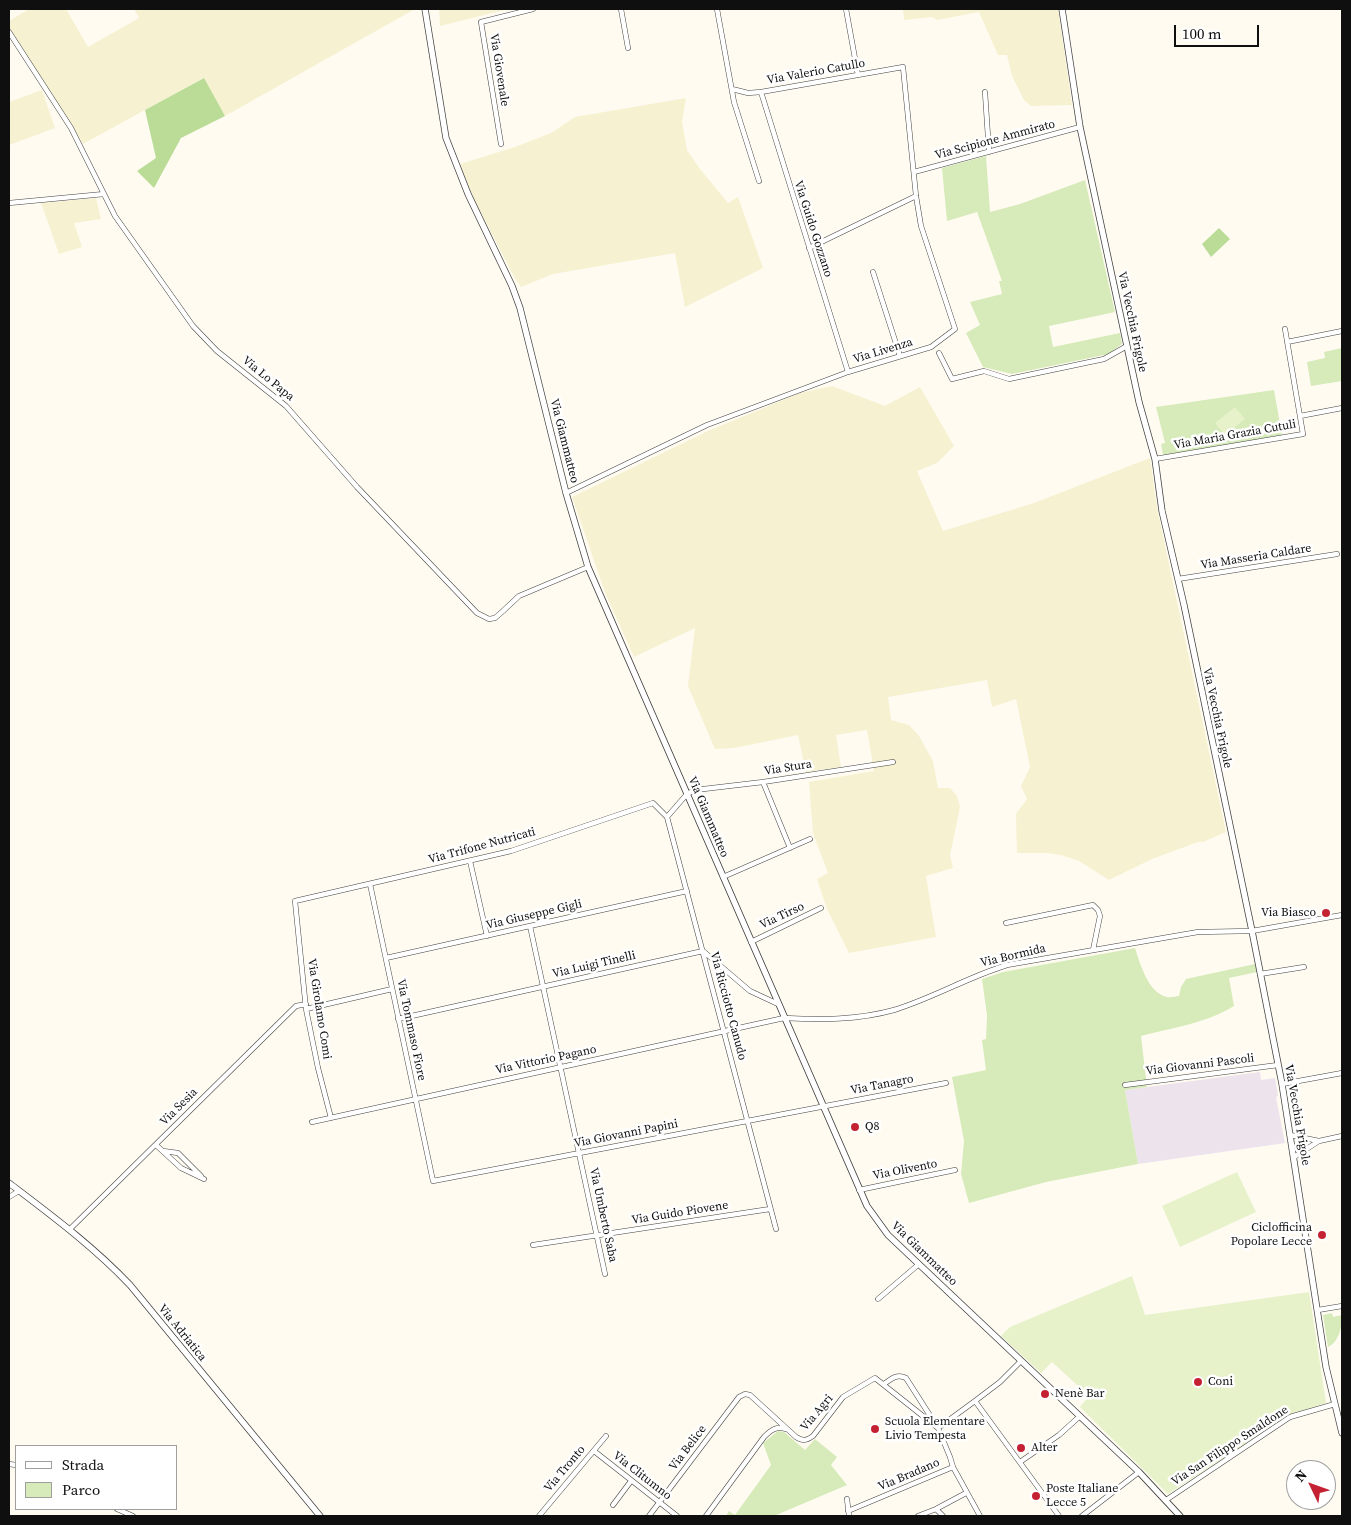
<!DOCTYPE html>
<meta charset="utf-8">
<style>
body{margin:0}
#map{position:relative;width:1351px;height:1525px;overflow:hidden;background:#fffbf1;font-family:"Source Serif 4",serif}
canvas{display:block}
.frame{position:absolute;inset:0;border:10px solid #0f0f0f;pointer-events:none}
.legend{position:absolute;left:15px;top:1445px;width:162px;height:65px;box-sizing:border-box;background:#fff;border:1px solid #9f9f9f;margin:0;padding:6px 9px;list-style:none;font-size:15px;color:#0f0f0f}
.legend li{display:flex;align-items:center;gap:10px;height:25px}
.legend b{width:25px;border:1px solid #9f9f9f}
.north{position:absolute;left:1286px;top:1460px;width:50px;height:50px;box-sizing:border-box;background:#fff;border:1px solid #9f9f9f;border-radius:50%;rotate:312deg;font-size:14px;font-weight:700;line-height:20px;text-align:center;color:#0f0f0f}
.north::after{content:'';display:block;margin:auto;width:18px;height:22px;background:#c42233;clip-path:polygon(50% 0,100% 100%,50% 72%,0 100%)}
.scale{position:absolute;left:1174px;top:25px;width:85px;height:22px;box-sizing:border-box;border:2px solid #0f0f0f;border-top:0;padding-left:6px;font-size:15px;line-height:18px;white-space:nowrap;color:#0f0f0f;-webkit-text-stroke:4px #fff;paint-order:stroke}
</style>
<div id="map">
<canvas width="1351" height="1525"></canvas>
<div class="frame"></div>
<ul class="legend">
<li><b style="height:6px;background:#fff"></b>Strada</li>
<li><b style="height:14px;background:#d6ebb9"></b>Parco</li>
</ul>
<div class="north">N</div>
<div class="scale">100 m</div>
</div>
<script>
const context = document.querySelector('canvas').getContext('2d');
context.lineJoin = 'round';
function fill(path, color) { context.fillStyle = color; context.fill(path, 'evenodd'); }
function trace(path, color, width, dash) { context.strokeStyle = color; context.lineWidth = width; context.lineCap = dash ? 'butt' : 'round'; context.setLineDash(dash || []); context.stroke(path); }
function label(font, color, halo, rows, align = 'center') {
  context.font = font + ' "Source Serif 4",serif'; context.lineWidth = 5; context.setLineDash([]); context.textBaseline = 'middle'; context.strokeStyle = halo; context.fillStyle = color; for (const [text, x, y, turn = 0] of rows) {
    context.save(); context.translate(x, y); context.rotate((+turn || 0) * Math.PI / 180); context.textAlign = isNaN(turn) ? turn : align; if (halo) context.strokeText(text, 0, 0); context.fillText(text, 0, 0); context.restore();
  }
}
fill(new Path2D(`
 M1260 1072 1261 1080 1275 1078 1278 1096 1276 1097 1285 1143 1138 1164 1125 1090Z`), '#ece3ed');
fill(new Path2D(`
 M29 9H66L88 47 139 18 134 9H415L225 116 203 78 83 144 9 27V21Z
 M439 9H508L440 26Z
 M903 9H1058L1072 105 1031 106 1024 100 1012 76 1007 55H998L979 12 937 20 932 17 904 20Z
 M42 90 55 128 9 145V102Z
 M686 98 682 122 687 150 700 169 728 203 738 197 763 268 685 307 675 253 553 274 521 287 513 275 474 199 460 164 515 147 551 133 575 117Z
 M96 198 101 219 74 223 82 247 59 254 41 203Z
 M832 386 885 406 920 387 954 446 937 463 917 471 943 531 1034 503 1150 458 1157 508 1226 832 1203 842H1198L1152 859 1109 880 1079 861 1061 855 1047 853H1017L1016 814 1027 799 1021 786 1030 767 1016 699 992 707 987 680 888 697 891 720 909 725 919 736 933 761 938 788H950L957 796 960 807 950 855 953 868 926 876 936 937 849 953 827 909 817 879 828 873 813 833 809 782 874 771 867 730 836 735 841 767 806 772 798 735 734 748 715 749 688 686 695 628 634 657 606 595 572 497 708 431 800 393Z`), '#f6f1d0');
fill(new Path2D(`
 M986 156 990 212 1020 204 1085 180 1115 312 1049 326 1053 347 1120 333 1122 344 1109 354 1012 374 983 367 966 333 980 325 970 302 1002 294 999 281H1002L977 212 947 221 942 168Z
 M1342 348V381L1311 386 1307 362 1325 358 1324 352Z
 M1274 390 1282 435 1163 455 1161 444 1165 443 1156 407Z
 M1135 948C1140 963 1148 993 1167 997 1170 998 1176 996 1179 996L1181 987 1186 979 1255 964 1257 972 1229 978 1234 1006C1207 1023 1171 1028 1141 1036L1147 1087 1125 1090 1138 1164 1046 1182 969 1203 961 1174 964 1141 952 1077 986 1070 982 1040 986 1039 987 1015 982 979 1003 972Z
 M1332 1313 1333 1317 1342 1315C1342 1327 1339 1342 1328 1347L1323 1315Z
 M778 1431 784 1432 805 1450 815 1439 837 1457 831 1465 847 1485 774 1516H726L729 1511 735 1515 771 1465 763 1443Z`), '#d6ebb9');
fill(new Path2D(`
 M204 78 225 116 181 138 154 188 137 171 156 158 145 110Z
 M1219 228 1230 239 1211 257 1202 244Z`), '#badc97');
fill(new Path2D(`
 M1235 407 1245 419 1225 435 1215 423Z
 M1237 1172 1256 1212 1180 1247 1162 1206Z
 M1132 1276 1145 1315 1309 1292 1326 1403 1286 1417 1168 1494 1080 1407 1089 1396 1052 1362 1041 1373 1001 1336 1010 1327Z`), '#e7f2cb');
const minor = new Path2D(`
 M621 9 628 48
 M717 9 734 102 759 181
 M846 9 858 75
 M9 32 71 128 115 216 193 326 217 351 286 406 357 487 477 613 489 619 495 618 503 611 519 596 588 567
 M761 92 848 372
 M985 92 989 152
 M501 144 481 22 533 9
 M914 172 1080 127
 M9 203 104 194
 M809 248 916 196
 M873 272 900 356
 M1287 342 1342 331
 M939 353 952 379 984 371 1009 379 1104 359 1127 346
 M1300 416 1342 408
 M1155 459 1303 434 1285 329
 M566 493 707 425 848 372 931 347 955 329 921 226 916 196 903 67 761 92 748 93 732 89
 M1178 579 1337 554
 M763 782 790 848
 M470 861 487 936
 M723 877 810 839
 M370 884 433 1181 946 1083
 M1006 923 1093 905 1098 910 1100 916 1093 950
 M530 926 605 1274
 M751 942 821 908
 M386 958 687 891
 M1260 974 1304 967
 M306 1009 392 989
 M398 1019 703 951 750 991 778 1004
 M1282 1084 1342 1073
 M1125 1085 1278 1065
 M331 1118 318 1068 306 1009 295 901 511 851 653 803 667 817
 M312 1122 784 1018C821 1020 858 1020 894 1010 933 998 968 977 1007 965L1198 932 1252 931 1342 915
 M1290 1135 1319 1141
 M156 1145 181 1168 204 1179
 M163 1151 178 1153 201 1176
 M1294 1157 1319 1141 1342 1136
 M859 1190 955 1170
 M9 1197 19 1191
 M70 1229 296 1006 306 1004
 M776 1229 667 817 687 794 695 790 763 782 893 762
 M533 1245 770 1209
 M878 1299 919 1264
 M1318 1310 1342 1306
 M1021 1361 1000 1382 975 1401 1059 1516
 M884 1384C891 1379 897 1373 906 1378L938 1428 950 1457 953 1467 980 1516
 M938 1428 975 1401
 M594 1451 677 1516
 M1020 1462 1059 1435 1080 1416
 M9 1464 16 1465
 M847 1499 849 1516
 M1166 1500 1290 1417 1335 1404
 M613 1505 631 1481
 M117 1509 133 1516
 M936 1509 966 1493
 M848 1511 953 1467
 M539 1516 606 1436
 M649 1516 739 1397 745 1394 750 1395 796 1437C803 1441 806 1441 813 1436L843 1397 875 1378 938 1428
 M706 1516 764 1437C771 1430 776 1426 786 1429
 M918 1516 936 1509 943 1516
 M1082 1516 1139 1472`);
const tertiary = new Path2D(`
 M425 9 446 138 468 194 512 286 520 308 566 493 588 567 867 1206 888 1235 1139 1472 1180 1516
 M1062 9 1080 127 1139 402 1155 459 1162 511 1184 605 1252 931 1282 1084 1326 1367 1342 1433
 M9 1183C51 1215 93 1246 130 1285L320 1516`);
trace(minor, '#424242', 5.5);
trace(tertiary, '#424242', 7);
trace(minor, '#fff', 4.5);
trace(tertiary, '#fff', 5.5);
for (const [x, y, r, color] of [
 [1326,913,5,"#c42233"],
 [855,1127,5,"#c42233"],
 [1322,1235,5,"#c42233"],
 [1198,1382,5,"#c42233"],
 [1045,1394,5,"#c42233"],
 [875,1429,5,"#c42233"],
 [1021,1448,5,"#c42233"],
 [1036,1496,5,"#c42233"]
]) { const dot = new Path2D(); dot.arc(x, y, r, 0, 2 * Math.PI); context.fillStyle = color; context.fill(dot); trace(dot, '#fff', 2); }
label('12px', '#0f0f0f', '#fff', [
 ["Via Giovenale",499,70,81],
 ["Via Valerio Catullo",816,72,-10],
 ["Via Scipione Ammirato",995,140,-15],
 ["Via Guido Gozzano",813,229,72],
 ["Via Vecchia Frigole",1132,322,78],
 ["Via Livenza",883,351,-17],
 ["Via Lo Papa",268,379,39],
 ["Via Maria Grazia Cutuli",1235,435,-10],
 ["Via Giammatteo",564,441,76],
 ["Via Masseria Caldare",1256,557,-9],
 ["Via Vecchia Frigole",1217,718,78],
 ["Via Stura",788,768,-9],
 ["Via Giammatteo",708,817,67],
 ["Via Trifone Nutricati",482,846,-15],
 ["Via Giuseppe Gigli",534,915,-13],
 ["Via Tirso",782,916,-25],
 ["Via Bormida",1013,956,-13],
 ["Via Luigi Tinelli",594,965,-13],
 ["Via Ricciotto Canudo",728,1006,75],
 ["Via Girolamo Comi",319,1009,81],
 ["Via Tommaso Fiore",411,1030,78],
 ["Via Vittorio Pagano",546,1060,-12],
 ["Via Giovanni Pascoli",1200,1065,-7],
 ["Via Tanagro",882,1085,-11],
 ["Via Sesia",179,1107,-45],
 ["Via Vecchia Frigole",1297,1115,80],
 ["Via Giovanni Papini",626,1134,-11],
 ["Via Olivento",905,1170,-11],
 ["Via Guido Piovene",680,1213,-9],
 ["Via Umberto Saba",603,1215,78],
 ["Via Giammatteo",924,1254,44],
 ["Via Adriatica",182,1333,51],
 ["Via Agri",817,1413,-50],
 ["Via San Filippo Smaldone",1230,1446,-33],
 ["Via Belice",688,1448,-53],
 ["Via Tronto",565,1469,-50],
 ["Via Bradano",909,1475,-23],
 ["Via Clitumno",642,1476,38]
]);
label('12px', '#0f0f0f', '#fff', [
 ["Via Biasco",1316,913,"right"],
 ["Q8",865,1127],
 ["Ciclofficina",1312,1228,"right"],
 ["Popolare Lecce",1312,1242,"right"],
 ["Coni",1208,1382],
 ["Nenè Bar",1055,1394],
 ["Scuola Elementare",885,1422],
 ["Livio Tempesta",885,1436],
 ["Alter",1031,1448],
 ["Poste Italiane",1046,1489],
 ["Lecce 5",1046,1503]
], 'left');
</script>
